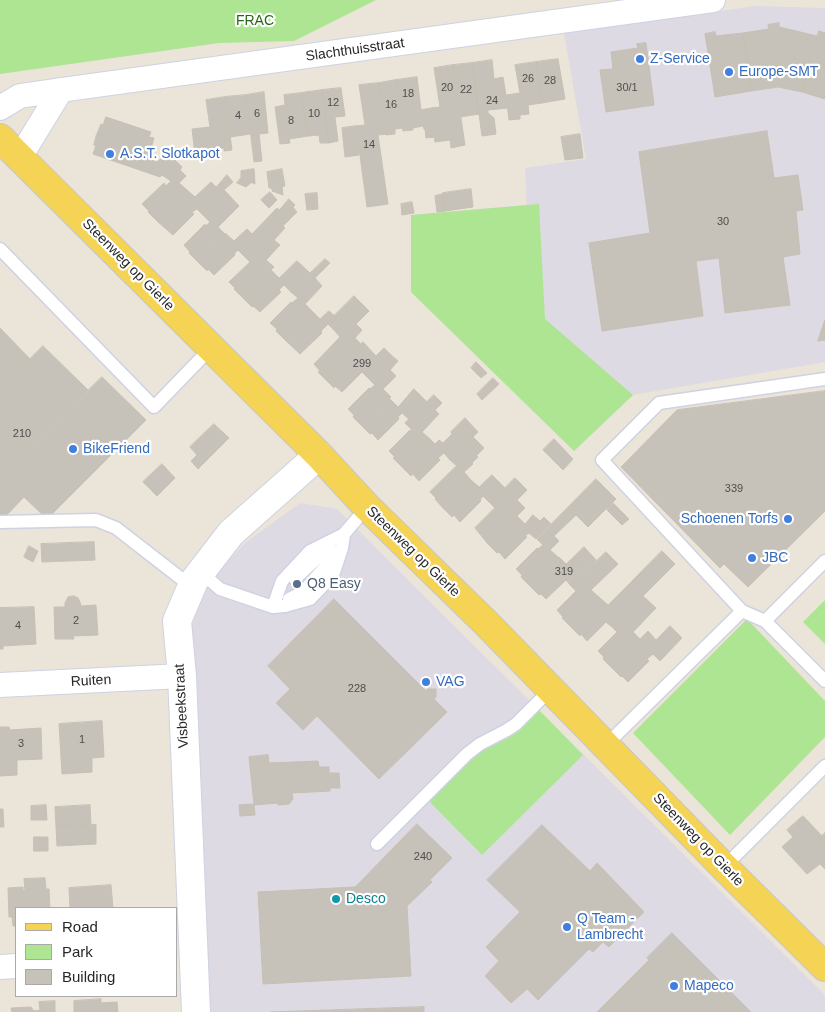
<!DOCTYPE html>
<style>
body{margin:0}
#map{position:relative;width:825px;height:1012px;overflow:hidden;background:#ebe4d9;font-family:Arial,sans-serif}
canvas{display:block}
.legend{position:absolute;left:15px;top:907px;width:162px;height:90px;box-sizing:border-box;background:#fff;border:1px solid #a9a9a9;margin:0;padding:6px 9px;list-style:none;font-size:15px;color:#282828}
.legend li{display:flex;align-items:center;gap:10px;height:25px}
.legend b{width:25px;border:1px solid #a9a9a9}
</style>
<div id="map">
<canvas width="825" height="1012"></canvas>
<ul class="legend">
<li><b style="height:6px;background:#f5d354"></b>Road</li>
<li><b style="height:14px;background:#ade593"></b>Park</li>
<li><b style="height:14px;background:#c6c1b9"></b>Building</li>
</ul>
</div>
<script>
const context = document.querySelector('canvas').getContext('2d');
context.lineJoin = 'round';
function fill(path, color) { context.fillStyle = color; context.fill(path, 'evenodd'); }
function trace(path, color, width, dash) { context.strokeStyle = color; context.lineWidth = width; context.lineCap = dash ? 'butt' : 'round'; context.setLineDash(dash || []); context.stroke(path); }
function label(font, color, halo, rows, align = 'center') {
  context.font = font + ' Arial,sans-serif'; context.lineWidth = 4.5; context.setLineDash([]); context.textBaseline = 'middle'; context.strokeStyle = halo; context.fillStyle = color; for (const [text, x, y, turn = 0] of rows) {
    context.save(); context.translate(x, y); context.rotate((+turn || 0) * Math.PI / 180); context.textAlign = isNaN(turn) ? turn : align; if (halo) context.strokeText(text, 0, 0); context.fillText(text, 0, 0); context.restore();
  }
}
fill(new Path2D(`
 M756 6 825 8V362L633 395 574 451 411 292V215L527 205 525 168 586 159 564 33Z
 M300 503 337 509 825 995V1012H209L190 632 203 588 245 543Z`), '#dddae3');
fill(new Path2D(`
 M0 0H376L294 41 219 43 0 74Z
 M539 204 545 319 633 395 574 451 411 292V215Z
 M825 600V644L803 622Z
 M747 619 825 701V737L730 835 633 733Z
 M538 709 583 755 482 855 429 801 477 753Z`), '#ade593');
const building = new Path2D(`
 M779 23V27L817 36 802 92 778 87 751 91 743 33 769 29 768 25Z
 M819 31 825 33V99L802 92Z
 M715 32 716 36 743 33 751 91 715 97 705 34Z
 M646 43 654 105 606 112 600 70 613 69 611 52 638 48 637 44Z
 M558 59 565 99 542 103 536 62Z
 M492 60 494 79 503 77 508 108 488 110V113L494 118 496 134 482 136 472 63Z
 M536 62 542 103 528 105 529 114 520 115V119L509 120 506 95 520 93 515 65Z
 M472 63 479 114 460 117 453 65Z
 M453 65 465 145 451 148 450 140 435 142 431 108 440 107 434 68Z
 M417 77 421 110 431 108 435 137 426 138 425 129H424L423 126 413 128V130L403 131 396 80Z
 M396 80 403 128 395 129V134L386 135 379 83Z
 M379 83 386 134 378 135 388 204 367 207 356 126 365 125 359 85Z
 M341 88 345 116 335 117 338 141 329 143 322 90Z
 M322 90 329 143H320L319 135 308 136 301 93Z
 M264 92 268 133 259 134 262 161 254 162 246 95Z
 M301 93 308 136 289 139 290 143 280 144 275 107 285 105 284 95Z
 M246 95 250 134 230 137 225 97Z
 M225 97 232 150 224 151V148L204 150 205 159 195 154 192 129 210 127 206 100Z
 M106 117 151 132 149 137 154 138 150 152 97 134 101 124 103 125Z
 M356 126 359 155 345 157 342 128Z
 M767 131 774 178 798 175 803 210 796 211 800 254 783 257 790 305 725 313 719 258 696 261 703 316 602 331 589 243 650 233 639 152Z
 M97 134 151 152 149 159 157 162 163 157 176 161 160 177 93 154 96 145H94Z
 M580 134 583 158 565 160 561 137Z
 M176 161 182 167 180 170 186 176 179 183 187 190 157 221 148 212 149 211 142 204 164 183 166 186 171 181 162 175Z
 M254 169 255 184 241 178V171Z
 M282 169 285 186 282 187 283 195 272 191V188H269L267 172Z
 M227 175 233 182 224 190 226 192 203 215 197 209 192 212 194 214 173 235 157 221 187 190 195 197 211 182 216 187Z
 M241 178 252 182 246 187 237 183Z
 M471 189 473 207 445 211 443 193Z
 M226 192 239 206 218 227 224 233 197 261 189 253 190 252 184 245 205 224 206 226 210 222 203 215Z
 M270 192 277 200 269 208 261 200Z
 M317 193 318 209 307 210 305 194Z
 M443 194 445 211 437 212 435 196Z
 M289 199 295 205 244 256 238 250 234 254 235 255 214 275 208 269 207 271 197 261 225 233 234 241 247 229 252 234 277 208 279 210Z
 M412 202 414 213 402 215 401 204Z
 M293 207 297 212 283 226 285 228 274 240 280 245 266 260 274 267 243 298 234 289 235 288 229 282 250 262 244 256Z
 M325 259 330 263 315 278 322 286 305 304 313 312 283 338 276 331 277 329 270 323 291 302 292 303 298 298 291 292Z
 M297 261 310 273 291 292 284 285 279 290 281 292 260 312 253 306 252 307 243 298 271 270 279 278Z
 M354 296 361 303 334 330 329 325 337 318 334 316Z
 M361 303 369 311 356 324 362 330 355 338 361 344 326 380 318 372 320 371 314 364 340 337 334 330Z
 M329 311 337 318 329 325 328 324 321 331 322 333 300 354 283 338 313 312 320 319Z
 M825 320V340L818 341Z
 M0 328 30 359 0 389Z
 M363 342 376 356 384 348 391 355 368 378 362 372 342 392 335 386 334 388 326 380Z
 M43 346 88 390 0 477V389Z
 M391 355 398 361 390 370 396 376 383 389 391 397 362 426 353 417 354 415 348 409 369 388 370 389 375 385 368 378Z
 M476 362 487 373 481 378 471 368Z
 M102 377 146 420 47 519 24 497 4 518 0 515V477Z
 M493 378 499 384 482 400 477 394Z
 M414 389 427 402 409 419 402 413 398 417 399 419 378 440 372 433 370 434 362 426 390 399 398 407Z
 M825 391V511L748 587 724 564 720 568 621 467 677 410Z
 M434 395 442 403 435 410 439 414 422 432 430 439 402 467 393 458 395 457 389 451 410 430 411 431 412 430 405 423Z
 M465 418 478 432 450 460 444 453 438 458 440 460 419 481 413 474 411 476 402 467 430 439 435 444 439 440 443 443 452 434 451 432Z
 M214 424 229 438 198 469 191 461 197 455 190 447Z
 M473 437 484 448 476 456 478 457 472 463 466 457 457 466 450 460Z
 M554 439 573 459 563 470 543 450Z
 M466 457 473 464 464 472 471 480 443 508 435 499 436 498 430 492Z
 M162 464 175 478 157 496 143 482Z
 M492 475 505 488 490 503 483 496 480 500 481 501 460 522 454 515 452 517 443 508 471 480 479 487Z
 M515 478 527 490 517 500 525 508 510 523 490 503Z
 M596 479 616 499 588 527 576 515 554 536 559 541 550 550 558 557 530 586 521 577 522 575 516 569 537 548 538 549 543 545 537 539Z
 M613 503 629 519 622 525 607 510Z
 M495 508 510 523 488 544 475 528Z
 M533 515 540 521 544 517 551 524 536 539 529 533 525 536 527 537 505 559 499 552 497 553 488 544 517 516 525 524Z
 M94 542 95 560 42 562 41 544Z
 M29 546 38 551 33 562 24 557Z
 M584 547 596 560 571 586 566 580 546 599 541 594 539 595 530 586 559 557 566 564Z
 M662 551 675 564 612 627 606 622 587 641 581 634 580 636 571 627 600 598 608 605Z
 M606 552 618 564 591 590 600 598 571 627 562 618 563 617 557 610 576 591 571 586Z
 M74 596 78 598 80 602 81 606 96 605 98 635 73 636 74 639H55L54 607H65V603L68 597Z
 M643 596 656 608 633 632 640 639 612 668 603 659 604 657 598 651 617 632 612 627Z
 M334 599 426 691 428 689H436V697L434 699 447 712 379 779 317 716 303 730 276 703 290 689 268 666Z
 M34 607 36 644 3 646V649H0V608Z
 M670 626 682 638 660 661 653 654 647 659 649 661 628 682 622 676 621 677 612 668 648 631 656 640Z
 M102 721 104 757 92 758V772L62 774 59 724Z
 M0 727H9L10 730 41 728 42 759 17 760V775L0 776Z
 M268 755 269 763 318 761 319 767H329V773H339L340 788H330V791L292 793 293 799 289 804 278 805V803L254 805 255 815 240 816 239 805 254 804 249 757Z
 M46 805 47 820H31V806Z
 M90 805 91 825 56 826 55 807Z
 M0 809H3L4 827H0Z
 M803 816 822 836 795 861 782 847 793 837 787 830Z
 M417 824 452 858 430 880 432 882 407 906 411 976 263 984 258 892 355 887Z
 M96 825V844L57 846 56 826Z
 M542 825 590 871 597 863 644 912 609 947 603 942 593 952 589 949 538 1000 527 989 511 1003 485 976 499 961 486 947 520 912 487 880Z
 M825 833V869L820 864 807 874 795 861Z
 M34 837H48V851H34Z
 M45 878 46 889H49L50 908H16V926H13L12 917H9L8 888 23 887V890H25L24 879Z
 M111 885 113 908H70L69 888Z
 M672 933 751 1012H597L649 960 647 958Z
 M101 999V1003L117 1002 118 1012H74V1001Z
 M55 1001V1012H12L11 1008 31 1007 34 1011 40 1010 39 1002Z
 M424 1007V1012H271Z`);
fill(building, '#c6c1b9');
trace(building, '#c7c0b3', 1);
const service = new Path2D(`
 M0 249 154 407 211 348
 M825 379 659 403 602 460 742 611 765 621 825 681
 M0 522 96 520 116 528 192 587
 M201 572 220 589 273 607 282 581 310 551 344 534 367 507
 M295 579 329 547
 M289 599 303 592 327 565 334 551
 M273 607 285 606 310 599 333 575 342 548 344 534
 M765 621 825 561
 M606 745 742 611
 M377 844 467 754 480 744 507 730 516 724 551 689
 M724 867 825 766`);
const minor = new Path2D(`
 M0 108 20 96 61 90 713 0
 M20 157 61 90
 M0 685 182 676
 M0 967 16 966`);
const tertiary = new Path2D(`
 M196 1012 182 676 177 621 194 581 231 533 319 455`);
const primary = new Path2D(`
 M0 138 319 455 367 507 487 624 724 867 825 967`);
trace(service, '#ced2e2', 15);
trace(minor, '#ced2e2', 26);
trace(tertiary, '#ced2e2', 30);
trace(primary, '#c7c7c7', 30);
trace(service, '#fff', 12);
trace(minor, '#fff', 24);
trace(tertiary, '#fff', 28);
trace(primary, '#f5d354', 28);
for (const [x, y, r, color] of [
 [640,59,5,"#3f7fe0"],
 [729,72,5,"#3f7fe0"],
 [110,154,5,"#3f7fe0"],
 [73,449,5,"#3f7fe0"],
 [788,519,5,"#3f7fe0"],
 [752,558,5,"#3f7fe0"],
 [297,584,5,"#5c6f8a"],
 [426,682,5,"#3f7fe0"],
 [336,899,5,"#0f9aa8"],
 [567,927,5,"#3f7fe0"],
 [674,986,5,"#3f7fe0"]
]) { const dot = new Path2D(); dot.arc(x, y, r, 0, 2 * Math.PI); context.fillStyle = color; context.fill(dot); trace(dot, '#fff', 2); }
label('11px', '#504e4c', null, [
 ["26",528,79],
 ["28",550,81],
 ["20",447,88],
 ["30/1",627,88],
 ["22",466,90],
 ["18",408,94],
 ["24",492,101],
 ["12",333,103],
 ["16",391,105],
 ["6",257,114],
 ["10",314,114],
 ["4",238,116],
 ["8",291,121],
 ["14",369,145],
 ["30",723,222],
 ["299",362,364],
 ["210",22,434],
 ["339",734,489],
 ["319",564,572],
 ["2",76,621],
 ["4",18,626],
 ["228",357,689],
 ["1",82,740],
 ["3",21,744],
 ["240",423,857]
]);
label('14px', '#266717', '#fff', [
 ["FRAC",255,21]
]);
label('14px', '#282828', '#fff', [
 ["Slachthuisstraat",355,50,-8],
 ["Steenweg op Gierle",128,265,45],
 ["Steenweg op Gierle",413,552,44],
 ["Ruiten",91,681,-3],
 ["Visbeekstraat",182,706,-93],
 ["Steenweg op Gierle",698,840,46]
]);
label('14px', '#366cbe', '#fff', [
 ["Z-Service",650,59],
 ["Europe-SMT",739,72],
 ["A.S.T. Slotkapot",120,154],
 ["BikeFriend",83,449],
 ["Schoenen Torfs",778,519,"right"],
 ["JBC",762,558],
 ["VAG",436,682],
 ["Q Team -",577,919],
 ["Lambrecht",577,935],
 ["Mapeco",684,986]
], 'left');
label('14px', '#4e5e75', '#fff', [
 ["Q8 Easy",307,584]
], 'left');
label('14px', '#0d838f', '#fff', [
 ["Desco",346,899]
], 'left');
</script>
